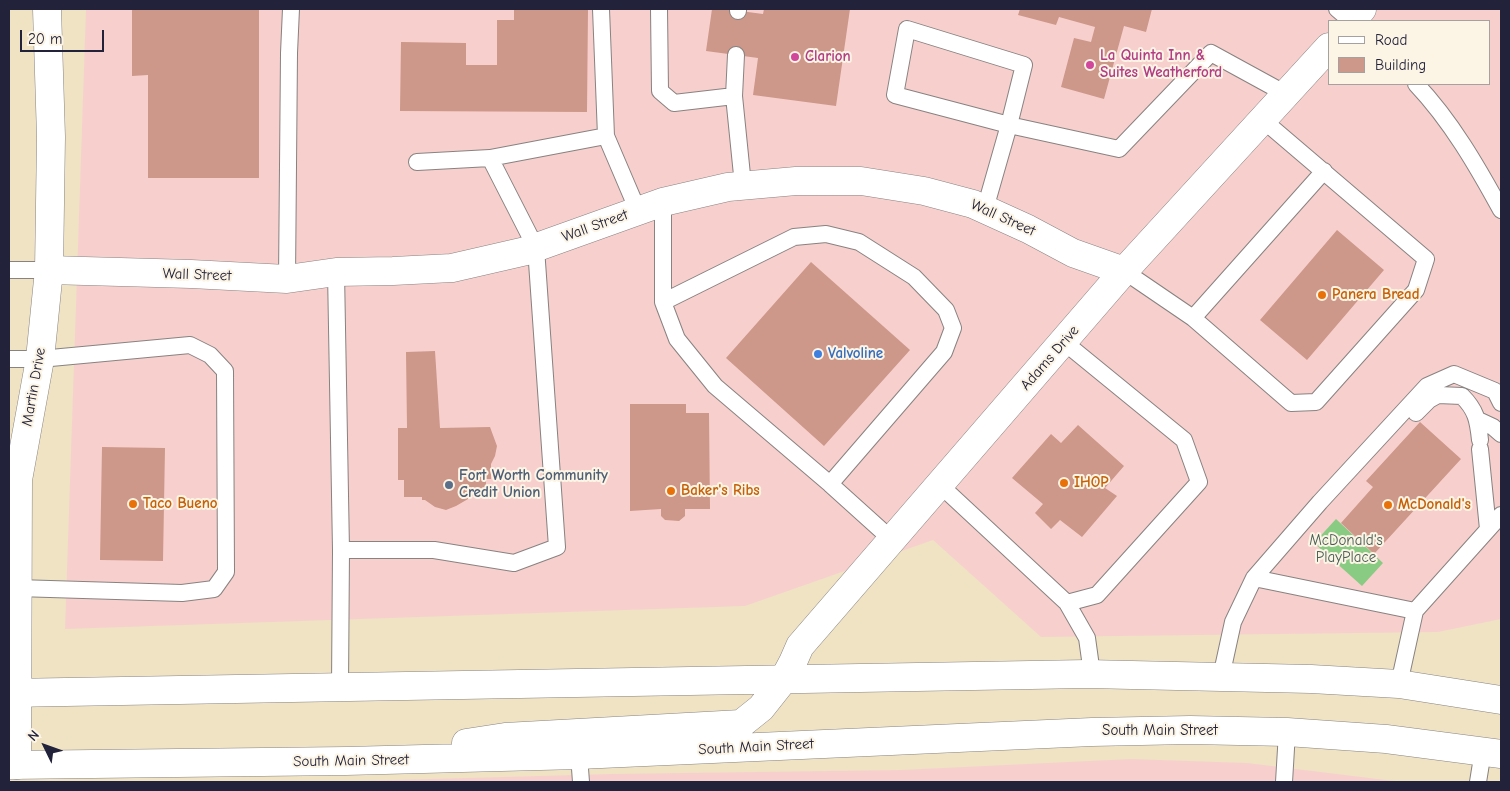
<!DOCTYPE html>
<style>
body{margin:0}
#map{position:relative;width:1510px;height:791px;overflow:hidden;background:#efe3c4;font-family:"Comic Neue",sans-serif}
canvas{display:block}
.frame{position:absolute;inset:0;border:10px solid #22223b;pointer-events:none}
.legend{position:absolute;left:1328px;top:20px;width:162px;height:65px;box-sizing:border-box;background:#fcf5e5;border:1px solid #a5a1a1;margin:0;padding:6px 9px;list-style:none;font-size:15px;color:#22223b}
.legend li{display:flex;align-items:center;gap:10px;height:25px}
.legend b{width:25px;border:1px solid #a5a1a1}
.north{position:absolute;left:20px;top:721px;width:50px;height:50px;-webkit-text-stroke:4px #fcf5e5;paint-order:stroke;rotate:312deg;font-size:14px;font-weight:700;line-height:20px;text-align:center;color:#22223b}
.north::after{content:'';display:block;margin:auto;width:18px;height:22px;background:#22223b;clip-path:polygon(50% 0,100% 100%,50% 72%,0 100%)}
.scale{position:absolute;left:20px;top:30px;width:84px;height:22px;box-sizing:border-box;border:2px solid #22223b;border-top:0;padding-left:6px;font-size:15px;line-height:18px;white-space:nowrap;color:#22223b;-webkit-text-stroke:4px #fcf5e5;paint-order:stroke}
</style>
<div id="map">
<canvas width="1510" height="791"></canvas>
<div class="frame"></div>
<ul class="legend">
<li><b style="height:6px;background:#fff"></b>Road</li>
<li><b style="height:14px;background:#cd9789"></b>Building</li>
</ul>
<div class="north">N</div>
<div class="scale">20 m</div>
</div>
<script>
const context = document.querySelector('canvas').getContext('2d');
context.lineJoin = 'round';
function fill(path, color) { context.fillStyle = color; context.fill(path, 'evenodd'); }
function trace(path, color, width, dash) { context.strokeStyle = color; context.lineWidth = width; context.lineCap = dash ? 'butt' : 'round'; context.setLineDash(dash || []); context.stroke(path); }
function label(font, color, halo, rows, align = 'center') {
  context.font = font + ' "Comic Neue",sans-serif'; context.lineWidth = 4; context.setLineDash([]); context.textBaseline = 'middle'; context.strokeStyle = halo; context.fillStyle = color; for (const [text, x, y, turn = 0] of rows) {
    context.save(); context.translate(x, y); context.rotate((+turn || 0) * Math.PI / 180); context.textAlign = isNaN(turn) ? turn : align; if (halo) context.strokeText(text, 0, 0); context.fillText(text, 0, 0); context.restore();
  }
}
fill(new Path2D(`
 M86 9H1501V619L1438 632 1041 637 933 540 745 606 65 629ZM1329 21H1489V84H1329Z
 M1131 759 1247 763 1402 782H323L611 774 901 770Z`), '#f7d0ce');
fill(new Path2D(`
 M1336 519 1383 563 1362 586 1314 543Z`), '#89cb83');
fill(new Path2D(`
 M132 9H259V178H148V75L132 76Z
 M514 9H588L587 112 400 111 401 42 466 43V65H497V20H514Z
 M712 9H725L763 14 764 9H850L836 106 753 95 758 58 706 51Z
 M1020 9H1152L1146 32 1124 26 1104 99 1061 87 1074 38 1091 42 1095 27 1059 17 1056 25 1018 15Z
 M1337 230 1384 270 1307 360 1260 320Z
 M811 262 910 350 824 446 726 358Z
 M435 351 440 428 490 427 497 446 495 456 491 464V479H486V496H468V499L456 506 446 510 435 507 425 500H422V497H404V480H398V428H407L406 352Z
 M630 404H686V413H709L710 509H685V516L679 521 665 520 661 516V509L630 511Z
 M1420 422 1461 459 1374 554 1341 523 1373 487 1366 481Z
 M1078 425 1124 466 1105 488 1117 496 1082 537 1060 520 1051 529 1035 513 1043 504 1012 478 1051 434 1061 443Z
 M102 447 165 448 163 561 100 560Z`), '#cd9789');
const service = new Path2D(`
 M601 9 606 136
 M659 9 660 91 674 103 734 96
 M1337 9 1351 21
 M738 11V9
 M907 29 1024 65 1009 125 895 95Z
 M736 55 734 96 743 185
 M1416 84C1451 121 1477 166 1501 210
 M490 158 606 136 638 211
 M663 202V302L677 339 715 386 830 484 891 539
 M985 209 1009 125 1119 149 1211 53 1286 94
 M9 270H49
 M1124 271 1193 318 1291 403 1316 402 1416 290 1426 259 1263 120
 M336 272 341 550 340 687
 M287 279 289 53 291 9
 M663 302 794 237 826 234 859 242 914 277 946 310 953 328 944 352 830 484
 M1193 318 1324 171
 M1064 342 1184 440 1199 482 1097 595 1067 603
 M9 359H40L190 345 210 355 225 371 226 572 214 589 182 593 17 588 10 589
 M1416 413 1429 400 1438 395 1462 396C1476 410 1478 420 1480 440
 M1478 420 1493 427 1501 434
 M1480 449 1488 529
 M939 484 1067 603 1087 638 1092 674
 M341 550H434L514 563 557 547 536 248 490 158 417 162
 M1254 578 1415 611
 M1221 677 1233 622 1254 578 1320 502 1427 386 1454 374 1495 391 1501 403
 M1399 684 1415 611 1501 515
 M579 755 581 782
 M1284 782 1287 732
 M1478 782 1483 751`);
const minor = new Path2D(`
 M1352 21 1362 9
 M49 270 191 274 287 279 336 272 393 271 452 268 526 251 663 202 728 187 796 181H861L924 191 973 204 1028 229 1073 253 1124 271
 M784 679 793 662 800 646 1124 271 1329 47`);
const tertiary = new Path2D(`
 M17 765 18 480 40 359 49 270 51 137 47 9`);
const primary = new Path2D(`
 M9 693 1087 674 1311 679 1399 684 1501 700
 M466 743 505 737 741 724 761 708 784 679
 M9 765 346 761 579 755 1092 732 1190 730 1287 732 1386 739 1501 754`);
trace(service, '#888280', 18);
trace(minor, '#888280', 29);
trace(tertiary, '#888280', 29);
trace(primary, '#888280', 29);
trace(service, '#fff', 16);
trace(minor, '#fff', 28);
trace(tertiary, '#fff', 28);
trace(primary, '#fff', 28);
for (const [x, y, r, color] of [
 [795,57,5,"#d1479c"],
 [1090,65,5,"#d1479c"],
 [1322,295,5,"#e8710a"],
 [818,354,5,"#3f7fe0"],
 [1064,483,5,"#e8710a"],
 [449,485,5,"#5c6f8a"],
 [671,491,5,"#e8710a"],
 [133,504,5,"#e8710a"],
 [1388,505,5,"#e8710a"]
]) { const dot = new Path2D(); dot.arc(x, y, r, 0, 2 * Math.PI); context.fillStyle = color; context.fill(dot); trace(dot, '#fcf5e5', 2); }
label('bold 15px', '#b23c85', '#fcf5e5', [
 ["La Quinta Inn &",1100,56],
 ["Suites Weatherford",1100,73],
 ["Clarion",805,57]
], 'left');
label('15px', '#22223b', '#fcf5e5', [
 ["Wall Street",1003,218,24],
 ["Wall Street",595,226,-20],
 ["Wall Street",197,275,2],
 ["Adams Drive",1050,358,-49],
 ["Martin Drive",34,387,-80],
 ["South Main Street",1160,731],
 ["South Main Street",756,747,-3],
 ["South Main Street",351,761,-1]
]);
label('bold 15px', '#c56008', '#fcf5e5', [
 ["Panera Bread",1332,295],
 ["IHOP",1074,483],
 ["Baker's Ribs",681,491],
 ["Taco Bueno",143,504],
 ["McDonald's",1398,505]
], 'left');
label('bold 15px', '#366cbe', '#fcf5e5', [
 ["Valvoline",828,354]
], 'left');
label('bold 15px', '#4e5e75', '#fcf5e5', [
 ["Fort Worth Community",459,476],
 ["Credit Union",459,493]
], 'left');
label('15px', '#465d54', '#fcf5e5', [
 ["McDonald's",1346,541],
 ["PlayPlace",1346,558]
]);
</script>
